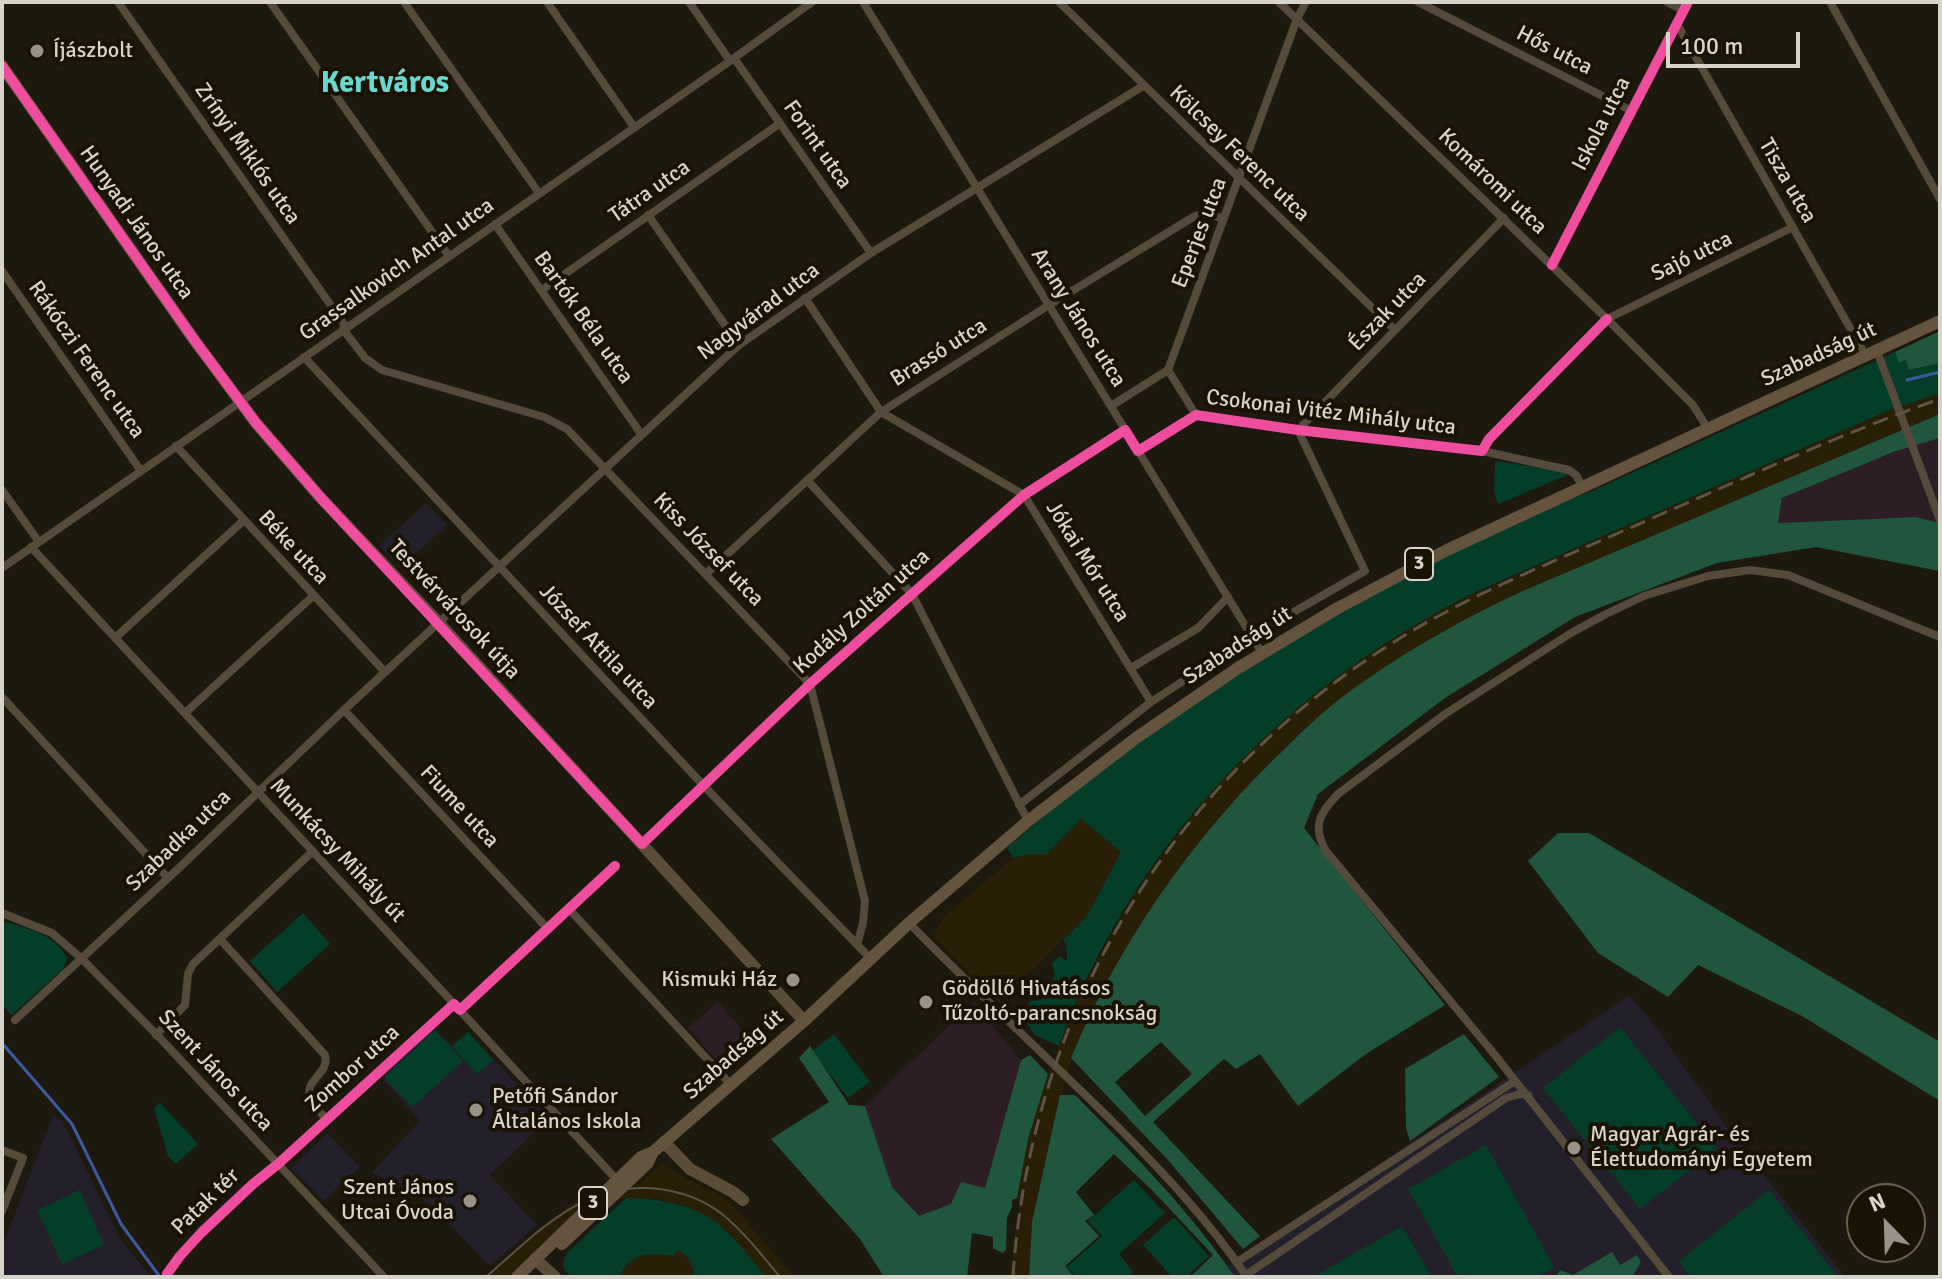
<!DOCTYPE html>
<meta charset="utf-8">
<style>
body{margin:0}
#map{position:relative;width:1942px;height:1279px;overflow:hidden;background:#1e190f;font-family:Signika,sans-serif}
canvas{display:block}
.frame{position:absolute;inset:0;border:4px solid #d9d4c9;pointer-events:none}
.north{position:absolute;left:1846px;top:1183px;width:80px;height:80px;box-sizing:border-box;background:#1a1202;border:2px solid #666052;border-radius:50%;rotate:337deg;font-size:22px;font-weight:700;line-height:32px;text-align:center;color:#d9d4c9}
.north::after{content:'';display:block;margin:auto;width:28px;height:36px;background:#989388;clip-path:polygon(50% 0,100% 100%,50% 72%,0 100%)}
.scale{position:absolute;left:1666px;top:32px;width:134px;height:36px;box-sizing:border-box;border:4px solid #d9d4c9;border-top:0;padding-left:10px;font-size:24px;line-height:28px;white-space:nowrap;color:#d9d4c9;-webkit-text-stroke:6px #1a1202;paint-order:stroke}
</style>
<div id="map">
<canvas width="1942" height="1279"></canvas>
<div class="frame"></div>
<div class="north">N</div>
<div class="scale">100 m</div>
</div>
<script>
const context = document.querySelector('canvas').getContext('2d');
context.lineJoin = 'round';
function fill(path, color) { context.fillStyle = color; context.fill(path, 'evenodd'); }
function trace(path, color, width, dash) { context.strokeStyle = color; context.lineWidth = width; context.lineCap = dash ? 'butt' : 'round'; context.setLineDash(dash || []); context.stroke(path); }
function label(font, color, halo, rows, align = 'center') {
  context.font = font + ' Signika,sans-serif'; context.lineWidth = 8; context.setLineDash([]); context.textBaseline = 'middle'; context.strokeStyle = halo; context.fillStyle = color; for (const [text, x, y, turn = 0] of rows) {
    context.save(); context.translate(x, y); context.rotate((+turn || 0) * Math.PI / 180); context.textAlign = isNaN(turn) ? turn : align; if (halo) context.strokeText(text, 0, 0); context.fillText(text, 0, 0); context.restore();
  }
}
fill(new Path2D(`
 M1940 393V414L1525 590 1384 667 1335 703 1293 740 1225 811 1177 873 1146 916 1088 1017 1071 1059 1041 1178 1032 1223 1029 1277H1009L1019 1205 1017 1198 1028 1139 1038 1104 1072 1009 1123 913 1149 872 1213 788 1268 734 1294 710 1340 673 1416 624 1462 599 1892 409Z
 M1081 819 1121 852 1087 916 999 1002 933 937 942 919 1013 858 1030 854H1047Z
 M662 1164 687 1179 722 1196 731 1204 794 1277H766L723 1227 704 1215 682 1206 660 1199 639 1198 615 1199 582 1211 509 1277H485L570 1205 598 1193 637 1186Z
 M678 1250 682 1253 692 1264 694 1277H619L624 1268 638 1255 646 1254 673 1256Z`), '#291f07');
fill(new Path2D(`
 M1940 438V523L1916 517 1778 523 1782 498 1896 451Z
 M975 1001 987 1019 1021 1060 985 1188 951 1204 919 1216 892 1187 865 1106Z
 M718 1002 752 1041 722 1067 688 1028Z`), '#2d1d24');
fill(new Path2D(`
 M426 503 447 525 400 568 379 546Z
 M1629 996 1649 1018 1732 1134 1845 1277H1211Z
 M434 1029 452 1046 468 1032 549 1118 490 1175 537 1225 490 1266 430 1204 372 1172 420 1121 381 1077Z
 M53 1115 62 1120 120 1239 151 1277H2V1248Z
 M327 1133 360 1167 324 1201 291 1168Z`), '#23202c');
fill(new Path2D(`
 M1895 352 1899 362 1906 360 1909 370 1940 363V393L1892 409 1480 590C1290 682 1131 844 1059 1046L1035 1035 1025 1021 1030 1001 1042 1000 1045 988 1055 976 1052 963 1060 956 1067 961 1066 943 1063 940 1087 916 1121 852 1081 819 1047 854H1030L1013 858 1007 848 1086 780 1168 721 1290 639 1423 565 1563 501 1590 492Z
 M1495 461 1561 471 1570 474 1498 504 1494 491Z
 M303 913 330 944 277 992 250 961Z
 M2 921C26 928 56 934 67 958L64 968 12 1015 2 1005Z
 M1620 1027 1717 1149 1640 1209 1543 1088Z
 M435 1030 463 1061 412 1107 384 1077Z
 M468 1032 493 1060 477 1074 452 1046Z
 M834 1034 870 1082 848 1098 812 1051Z
 M160 1103 198 1144 176 1164 168 1156 154 1108Z
 M1486 1145 1554 1267 1536 1277H1458L1408 1189Z
 M1134 1180 1165 1213 1119 1254 1133 1272 1128 1277H1076L1067 1267 1102 1236 1088 1221Z
 M80 1190 104 1245 62 1264 37 1210Z
 M1769 1190 1838 1277H1691L1679 1261Z
 M626 1198C660 1198 700 1205 725 1230 740 1244 753 1261 766 1277H694C695 1266 687 1255 678 1250L673 1256C647 1253 633 1251 619 1277H571L564 1269 563 1261 567 1253Z
 M1174 1217 1209 1256 1186 1277H1172L1143 1245Z
 M1402 1226 1432 1277H1313Z`), '#043e29');
fill(new Path2D(`
 M1940 331V363L1909 370 1906 360 1899 363 1895 352Z
 M1940 414V438L1896 451 1782 498 1778 523 1916 517 1940 523V571L1816 547 1717 563 1575 617 1445 698 1318 794 1304 828 1445 1005 1366 1054 1298 1106 1260 1054 1236 1069 1224 1059 1153 1122 1260 1236 1243 1249 1168 1160 1071 1058C1116 949 1186 847 1270 763 1292 742 1313 720 1337 701 1396 656 1458 621 1525 590ZM1161 1042 1192 1074 1145 1116 1115 1082Z
 M1558 833H1589L1940 1042V1101L1802 1016 1698 965 1668 997 1598 953 1528 861Z
 M1464 1034 1499 1077 1410 1141 1406 1128 1405 1069Z
 M810 1046 849 1105 865 1106 892 1187 919 1216 951 1204 961 1182 985 1188 1021 1060 1030 1055 1048 1074 1028 1139 1017 1198 1012 1200V1207L1007 1218 1006 1250 1002 1253 993 1248V1237L972 1233 967 1277H884L860 1239 771 1139 829 1102 799 1058Z
 M1060 1095H1075C1132 1152 1189 1210 1235 1277H1190L1213 1255 1153 1191 1114 1154 1076 1192 1094 1215 1085 1221 1099 1236 1065 1266 1074 1277H1029L1032 1222Z
 M1612 1252 1620 1265 1637 1255 1641 1262 1632 1277H1556L1560 1270 1573 1275Z`), '#20553e');
trace(new Path2D(`
 M1907 380 1940 372
 M2 1043 72 1124 121 1224 160 1277`), '#395a9e', 3);
trace(new Path2D(`
 M118 2 346 327
 M270 2 449 256
 M404 2 539 193
 M547 2 634 127
 M689 2 730 61
 M863 2 1262 653
 M1059 2 1395 330
 M1279 2 1607 319 1693 405 1708 429
 M1418 2 1632 111
 M1667 2 1684 11
 M1830 2 1940 199
 M1677 24 1866 356
 M734 58 871 253
 M648 215 739 345
 M495 224 641 434
 M1552 265 1688 2
 M2 271 141 471
 M542 290 779 124
 M805 298 881 412 1024 495 1151 702
 M343 329 365 358 382 370 544 417 567 429 810 684 865 901 863 923 857 945
 M1877 351 1940 520
 M304 357 703 785 870 958
 M1168 370 1297 19 1306 2
 M1111 406 1168 370 1196 415
 M1298 430 1504 218
 M176 446 385 672
 M1138 451 1196 415 1298 430 1482 451 1569 470 1576 475 1582 486
 M1482 451 1489 439 1607 319 1793 227
 M807 480 912 594 1028 821
 M2 490 39 542
 M31 547 617 1180
 M2 568 730 61 812 2
 M706 574 881 412 1049 305 1195 216 1208 213 1223 219
 M115 638 243 521
 M1131 668 1198 628 1228 597
 M2 697 168 878
 M344 710 547 928
 M185 713 313 596
 M1019 805 1151 702 1252 636 1365 571 1298 430
 M642 844 810 684 1024 495 1125 430
 M569 909 730 1084
 M2 913 52 933 82 959 158 1036 384 1277
 M909 923C976 992 1047 1057 1115 1124 1163 1172 1209 1221 1247 1277
 M220 939 325 1055C330 1074 304 1079 310 1098 312 1106 322 1113 327 1120
 M460 1010 615 866
 M15 1020 179 868 344 710 739 345 871 253 1143 86
 M156 1035 185 1005 188 974 193 964 313 851
 M2 1150 23 1158 2 1211
 M278 1164 454 1004
 M1237 1262 1515 1081
 M1246 1275 1506 1098 1520 1094 1528 1095
 M1669 1277 1495 1055 1326 851C1312 826 1319 814 1338 794L1445 714 1571 633 1606 614 1644 596 1708 576 1750 570 1788 575 1940 637`), '#564a3a', 8);
trace(new Path2D(`
 M2 66 195 341 256 423 320 497 439 623 804 1021
 M664 1142 690 1169 733 1192 743 1200
 M535 1259 555 1277`), '#5b4d3a', 12);
trace(new Path2D(`
 M562 1244 647 1164 653 1152
 M517 1277 641 1157 653 1152 804 1021 909 923 1028 821 1136 738 1238 668 1336 609 1447 550 1940 321`), '#63533f', 12);
trace(new Path2D(`
 M486 1277C539 1231 584 1180 660 1189 682 1192 704 1200 722 1214 744 1232 762 1255 780 1277`), '#5d5447', 2);
trace(new Path2D(`
 M1013 1277C1030 1014 1171 781 1394 642 1473 592 1563 558 1648 520 1745 478 1840 434 1940 399`), '#5d5447', 3, [16, 8]);
trace(new Path2D(`
 M2 66 195 341 256 423 320 497 642 844 810 684 1024 495 1125 430 1138 451 1196 415 1298 430 1482 451 1489 439 1607 319
 M1552 265 1688 2
 M167 1274 180 1256 201 1233 253 1184 278 1164 454 1004 460 1010 615 866`), '#ef4d9e', 10);
for (const [x, y, r, color] of [
 [37,51,8,"#989388"],
 [793,980,8,"#989388"],
 [926,1002,8,"#989388"],
 [476,1110,8,"#989388"],
 [1574,1148,8,"#989388"],
 [470,1201,8,"#989388"]
]) { const dot = new Path2D(); dot.arc(x, y, r, 0, 2 * Math.PI); context.fillStyle = color; context.fill(dot); trace(dot, '#1a1202', 3); }
for (const [x, y, w] of [
 [1419,564,28],
 [593,1203,28]
]) { const box = new Path2D(); box.roundRect(x - w / 2, y - 16, w, 32, 6); context.fillStyle = '#1a1202'; context.fill(box); trace(box, '#d9d4c9', 2); }
label('bold 20px', '#d9d4c9', null, [
 ["3",1419,564],
 ["3",593,1203]
]);
label('22px', '#d9d4c9', '#1a1202', [
 ["Íjászbolt",53,51],
 ["Kismuki Ház",777,980,"right"],
 ["Gödöllő Hivatásos",942,989],
 ["Tűzoltó-parancsnokság",942,1014],
 ["Petőfi Sándor",492,1097],
 ["Általános Iskola",492,1122],
 ["Magyar Agrár- és",1590,1135],
 ["Élettudományi Egyetem",1590,1160],
 ["Szent János",454,1188,"right"],
 ["Utcai Óvoda",454,1213,"right"]
], 'left');
label('22px', '#d9d4c9', '#1a1202', [
 ["Hős utca",1554,51,27],
 ["Iskola utca",1602,124,-63],
 ["Forint utca",817,145,55],
 ["Zrínyi Miklós utca",247,154,55],
 ["Kölcsey Ferenc utca",1239,154,44],
 ["Tisza utca",1787,181,60],
 ["Komáromi utca",1492,182,44],
 ["Tátra utca",650,192,-35],
 ["Hunyadi János utca",136,223,55],
 ["Eperjes utca",1200,233,-69],
 ["Sajó utca",1692,257,-26],
 ["Grassalkovich Antal utca",397,270,-35],
 ["Nagyvárad utca",759,312,-37],
 ["Észak utca",1388,312,-46],
 ["Bartók Béla utca",583,318,55],
 ["Arany János utca",1078,318,58],
 ["Brassó utca",939,353,-32],
 ["Szabadság út",1819,355,-25],
 ["Rákóczi Ferenc utca",86,360,55],
 ["Csokonai Vitéz Mihály utca",1331,413,7],
 ["Béke utca",293,548,47],
 ["Kiss József utca",708,550,46],
 ["Jókai Mór utca",1087,562,58],
 ["Testvérvárosok útja",454,610,47],
 ["Kodály Zoltán utca",862,612,-42],
 ["Szabadság út",1238,646,-33],
 ["József Attila utca",598,647,47],
 ["Fiume utca",459,807,47],
 ["Szabadka utca",179,841,-44],
 ["Munkácsy Mihály út",337,851,47],
 ["Szabadság út",734,1055,-41],
 ["Zombor utca",353,1069,-42],
 ["Szent János utca",215,1071,47],
 ["Patak tér",206,1202,-44]
]);
label('bold 30px', '#6bd7cf', '#1a1202', [
 ["Kertváros",385,84]
]);
</script>
